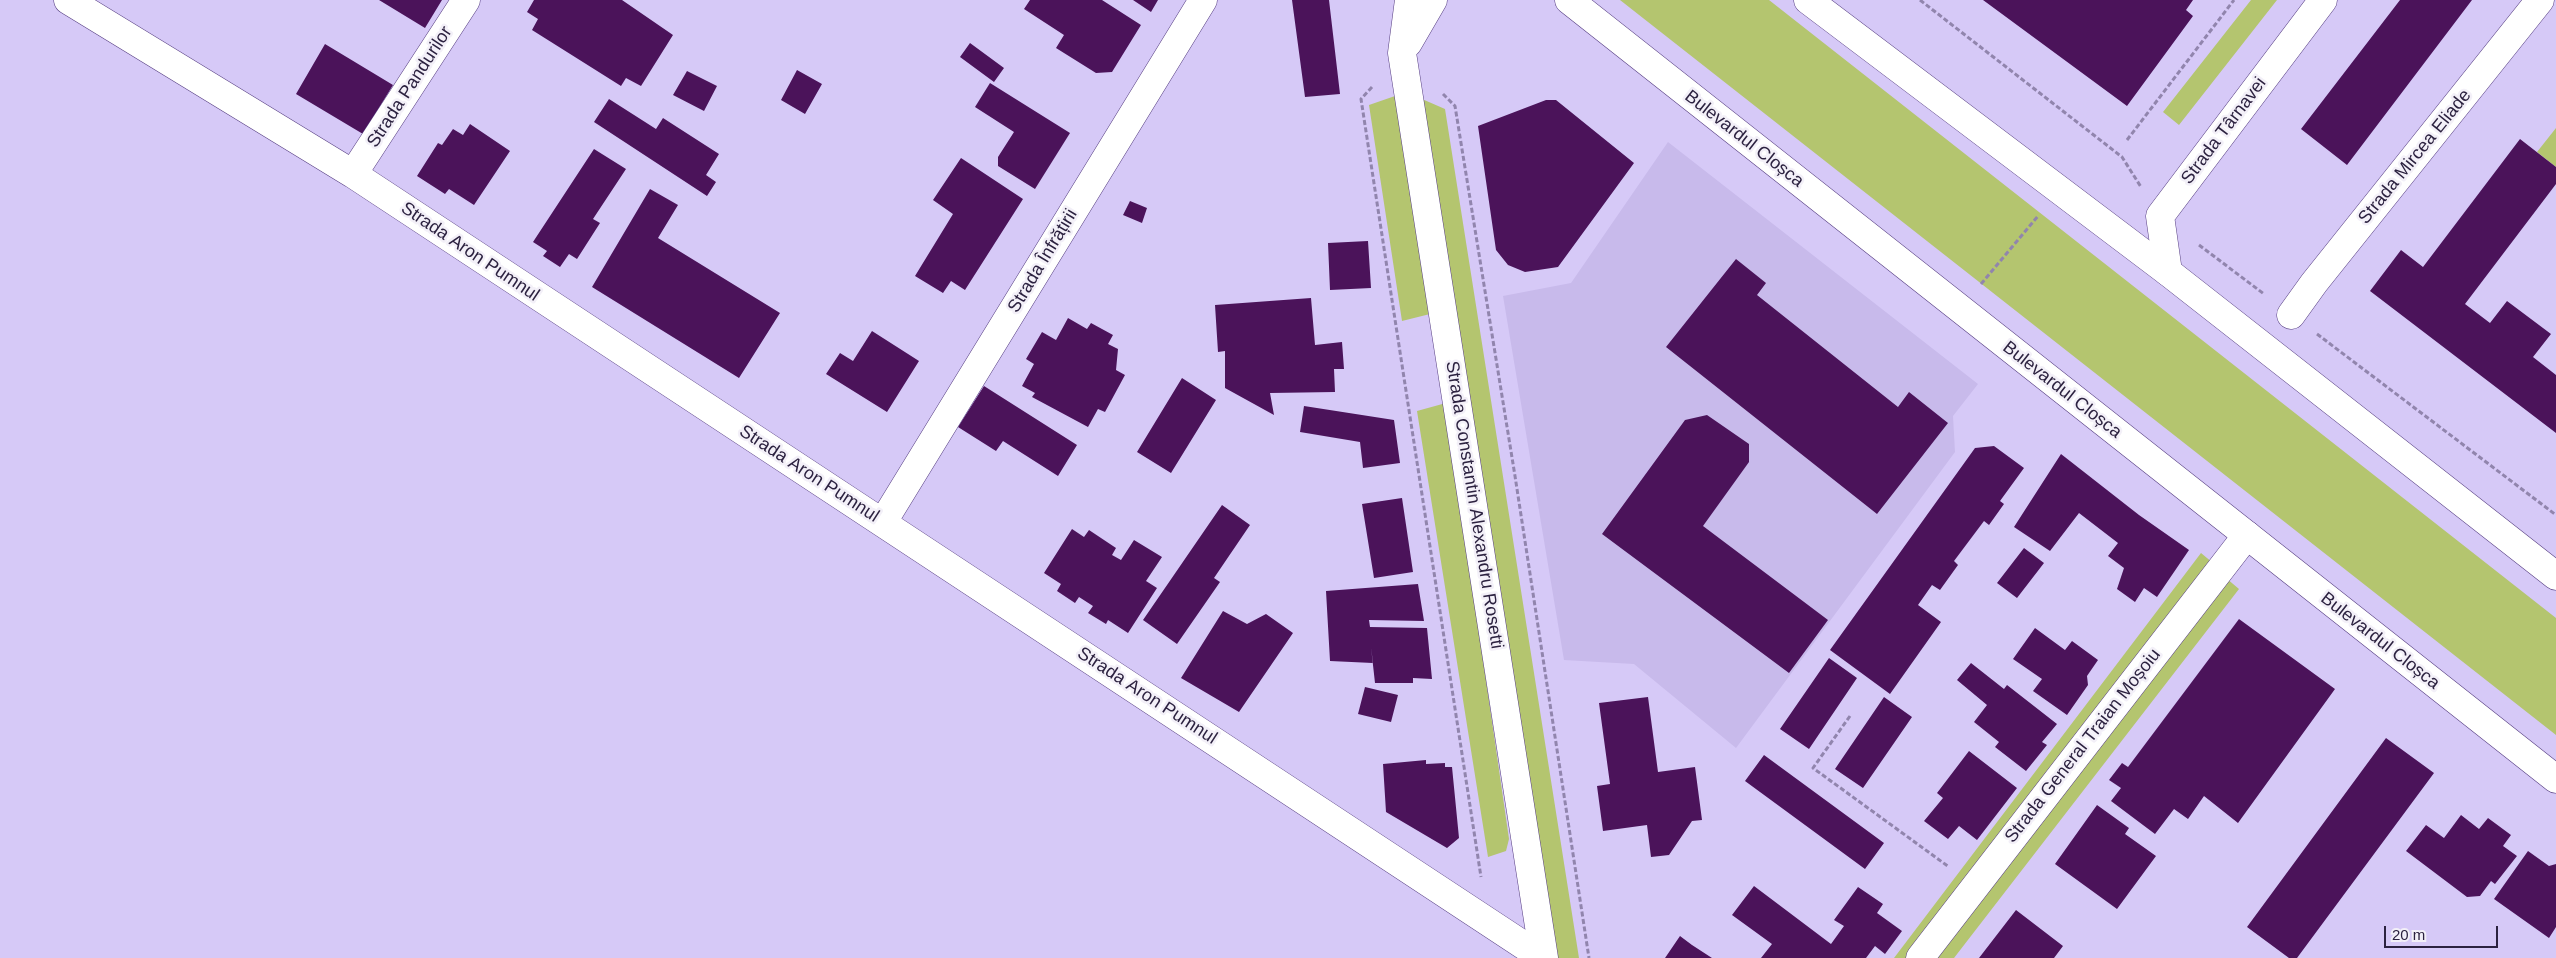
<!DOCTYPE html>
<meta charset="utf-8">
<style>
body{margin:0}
#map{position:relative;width:2556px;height:958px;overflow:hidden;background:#d6c9f7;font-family:Arial,sans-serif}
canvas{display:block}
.scale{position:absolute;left:2384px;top:926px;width:114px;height:22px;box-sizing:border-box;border:2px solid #2c2240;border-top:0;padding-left:6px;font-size:15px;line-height:18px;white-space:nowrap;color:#2c2240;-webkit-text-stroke:4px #f3f0f8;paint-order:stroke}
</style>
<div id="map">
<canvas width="2556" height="958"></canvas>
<div class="scale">20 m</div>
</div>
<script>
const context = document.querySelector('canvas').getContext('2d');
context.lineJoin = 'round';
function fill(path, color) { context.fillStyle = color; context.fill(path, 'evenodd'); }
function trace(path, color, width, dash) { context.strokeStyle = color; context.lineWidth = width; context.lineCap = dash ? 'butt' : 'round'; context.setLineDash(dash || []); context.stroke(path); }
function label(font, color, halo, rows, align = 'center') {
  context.font = font + ' Arial,sans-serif'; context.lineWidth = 5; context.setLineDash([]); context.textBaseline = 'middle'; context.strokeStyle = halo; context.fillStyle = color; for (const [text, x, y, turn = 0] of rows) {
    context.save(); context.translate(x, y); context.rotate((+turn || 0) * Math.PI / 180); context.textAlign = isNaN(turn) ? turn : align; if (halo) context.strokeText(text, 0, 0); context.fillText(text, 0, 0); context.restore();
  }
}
fill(new Path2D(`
 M1668 142 1978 384 1953 416 1955 452 1736 748 1634 664 1564 660 1503 296 1571 283Z`), '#c8baeb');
fill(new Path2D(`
 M1620 0H1769L2556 618V735Z
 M2251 0H2277L2179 125 2163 112Z
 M1395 96 1434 313 1402 321 1369 105Z
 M1422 99 1445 109 1579 958H1553Z
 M2556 128V167L2537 152Z
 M1446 403 1509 839 1506 851 1488 857 1417 411Z
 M2201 553 2213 563 1911 958H1894Z
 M2226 578 2239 589 1954 958H1932Z`), '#b4c56f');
fill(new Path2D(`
 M379 0H442L425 28Z
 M534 0H622L673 35 641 86 626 78 621 86 532 30 538 19 527 12Z
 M1030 0H1102L1141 25 1112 72 1096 73 1056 48 1064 35 1024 9Z
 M1133 0H1158L1151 12Z
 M1292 0H1329L1340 94 1305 97Z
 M1983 0H2193L2186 10 2193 16 2127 106Z
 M2400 0H2472L2347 165 2301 129Z
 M970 43 1004 68 994 82 960 57Z
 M325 44 393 85 363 134 296 94Z
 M797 70 822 84 805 114 781 100Z
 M687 71 717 86 704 111 673 95Z
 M990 83 1070 133 1035 189 998 166V157L1014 132 975 107Z
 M609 99 656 129 663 118 719 154 706 175 716 182 707 196 594 122Z
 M1546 100H1556L1634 163 1558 267 1525 272 1508 265 1496 250 1478 126Z
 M470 124 510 151 474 205 449 189 445 194 417 176 438 143 442 145 453 129 463 135Z
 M2520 139 2556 167V184L2465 304 2490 323 2507 301 2551 334 2533 357 2556 375V433L2370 291 2401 250 2423 267Z
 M594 149 626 169 593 219 600 223 577 259 569 254 560 267 543 256 547 251 533 242Z
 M961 158 1023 199 965 290 951 281 943 293 915 276 953 214 933 200Z
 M650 189 678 205 658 238 780 313 739 378 592 287Z
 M1130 201 1147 208 1142 223 1123 215Z
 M1368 241 1371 288 1330 290 1328 243Z
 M1736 259 1766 283 1757 295 1898 407 1909 392 1948 423 1877 514 1666 347Z
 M1311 298 1315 345 1342 342 1344 369H1334L1335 392 1270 393 1274 415 1225 388V351L1218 352 1215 305Z
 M1068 318 1087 329 1091 323 1113 335 1108 344 1118 349 1116 370 1125 375 1105 412 1098 409 1088 427 1032 397 1035 393 1022 386 1034 364 1026 359 1042 332 1056 340Z
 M872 331 919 361 887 412 826 374 840 353 853 361Z
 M1182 378 1216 400 1171 473 1137 452Z
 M984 386 1077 445 1058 476 1003 441 996 451 958 427Z
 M1304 406 1394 420 1400 463 1363 468 1360 442 1300 432Z
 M1707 415 1749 444V462L1703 526 1828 620 1789 673 1602 534 1685 420Z
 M1994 446 2024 468 2000 501 2004 504 1989 525 1984 521 1954 561 1958 565 1940 590 1932 585 1918 605 1941 622 1890 694 1830 650 1975 448Z
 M2061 454 2139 515 2189 550 2157 597 2144 588 2135 602 2117 589 2124 568 2108 556 2118 543 2079 513 2050 551 2014 527Z
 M1402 498 1413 572 1374 578 1362 504Z
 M1222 505 1250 525 1214 578 1220 582 1177 644 1143 620Z
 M1072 529 1084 537 1089 530 1116 548 1112 555 1121 560 1134 540 1162 557 1146 581 1157 588 1128 633 1108 620 1106 624 1088 613 1093 606 1079 597 1075 603 1057 591 1061 584 1044 573Z
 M2024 548 2044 563 2017 598 1997 583Z
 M1418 584 1424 621 1369 620 1370 627 1427 628 1432 679 1413 678V683H1375L1371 647 1373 663 1330 661 1326 591Z
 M1223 611 1247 624 1266 614 1293 633 1239 712 1181 678Z
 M2239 619 2335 689 2238 823 2204 796 2188 819 2174 809 2155 834 2111 801 2121 788 2109 780 2122 763 2128 767Z
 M2035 628 2065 650 2072 641 2098 660 2087 676 2088 685 2067 715 2033 691 2042 679 2013 659Z
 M1829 658 1857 678 1809 749 1780 729Z
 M1971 663 2004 689 2007 685 2057 724 2042 742 2047 745 2026 771 1995 747 1999 742 1974 722 1987 705 1957 680Z
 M1365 687 1398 695 1391 722 1358 714Z
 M1648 697 1658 772 1695 767 1702 820 1692 821 1669 855 1651 857 1647 825 1603 831 1597 786 1610 784 1599 703Z
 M1884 697 1912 717 1863 788 1835 769Z
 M2386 738 2434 773 2297 958H2289L2247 927Z
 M1969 751 2017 788 1977 840 1959 826 1948 839 1924 821 1943 798 1937 793Z
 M1764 755 1884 843 1865 869 1745 781Z
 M1426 760V764L1445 763V767H1452L1459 838 1447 848 1386 812 1383 764Z
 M2097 805 2129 828 2125 834 2156 856 2117 909 2055 864Z
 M2461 815 2479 829 2488 818 2511 835 2503 846 2517 856 2495 884 2491 881 2480 896 2467 897 2406 851 2426 825 2444 838Z
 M2528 851 2549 866 2556 864V927L2549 938 2494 899Z
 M1754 886 1831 944 1844 926 1834 920 1858 887 1883 904 1877 913 1902 931 1885 954 1875 946 1866 958H1761L1772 944 1732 915Z
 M2016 910 2063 946 2054 958H1979Z
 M1680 936 1692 945 1712 958H1665Z`), '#4b135a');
const street = new Path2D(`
 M68 0 353 174 1543 958
 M353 174 466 0
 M2168 272 2160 216 2323 0
 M2291 315 2314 283 2540 0
 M883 522 1203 0
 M1920 958 2247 535`);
const secondary = new Path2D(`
 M1409 0 1402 53 1544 958
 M1569 0 2556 779
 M1808 0 2168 272 2556 576
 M1408 43 1433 0`);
trace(street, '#553d80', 29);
trace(secondary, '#553d80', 29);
trace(new Path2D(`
 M1920 0 2122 157 2141 187
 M1372 87 1361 99 1481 877
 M1443 94 1455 106 1515 476 1589 958
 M2127 140 2234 0
 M2199 245 2264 294
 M1981 284 2038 216
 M2317 334 2556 515
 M1850 716 1813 768 1949 867`), '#9185ad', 3, [5, 2.5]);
trace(street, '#fff', 28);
trace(secondary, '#fff', 28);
label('18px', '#2c2240', '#f3f0f8', [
 ["Strada Pandurilor",410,87,-57],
 ["Strada Târnavei",2224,131,-53],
 ["Bulevardul Cloșca",1744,139,38],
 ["Strada Mircea Eliade",2415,157,-51],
 ["Strada Aron Pumnul",470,252,34],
 ["Strada Înfrățirii",1043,261,-59],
 ["Bulevardul Cloșca",2062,390,38],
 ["Strada Aron Pumnul",809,474,33],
 ["Strada Constantin Alexandru Rosetti",1474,505,81],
 ["Bulevardul Cloșca",2380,641,38],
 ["Strada Aron Pumnul",1147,696,33],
 ["Strada General Traian Moșoiu",2083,746,-52]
]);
</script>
